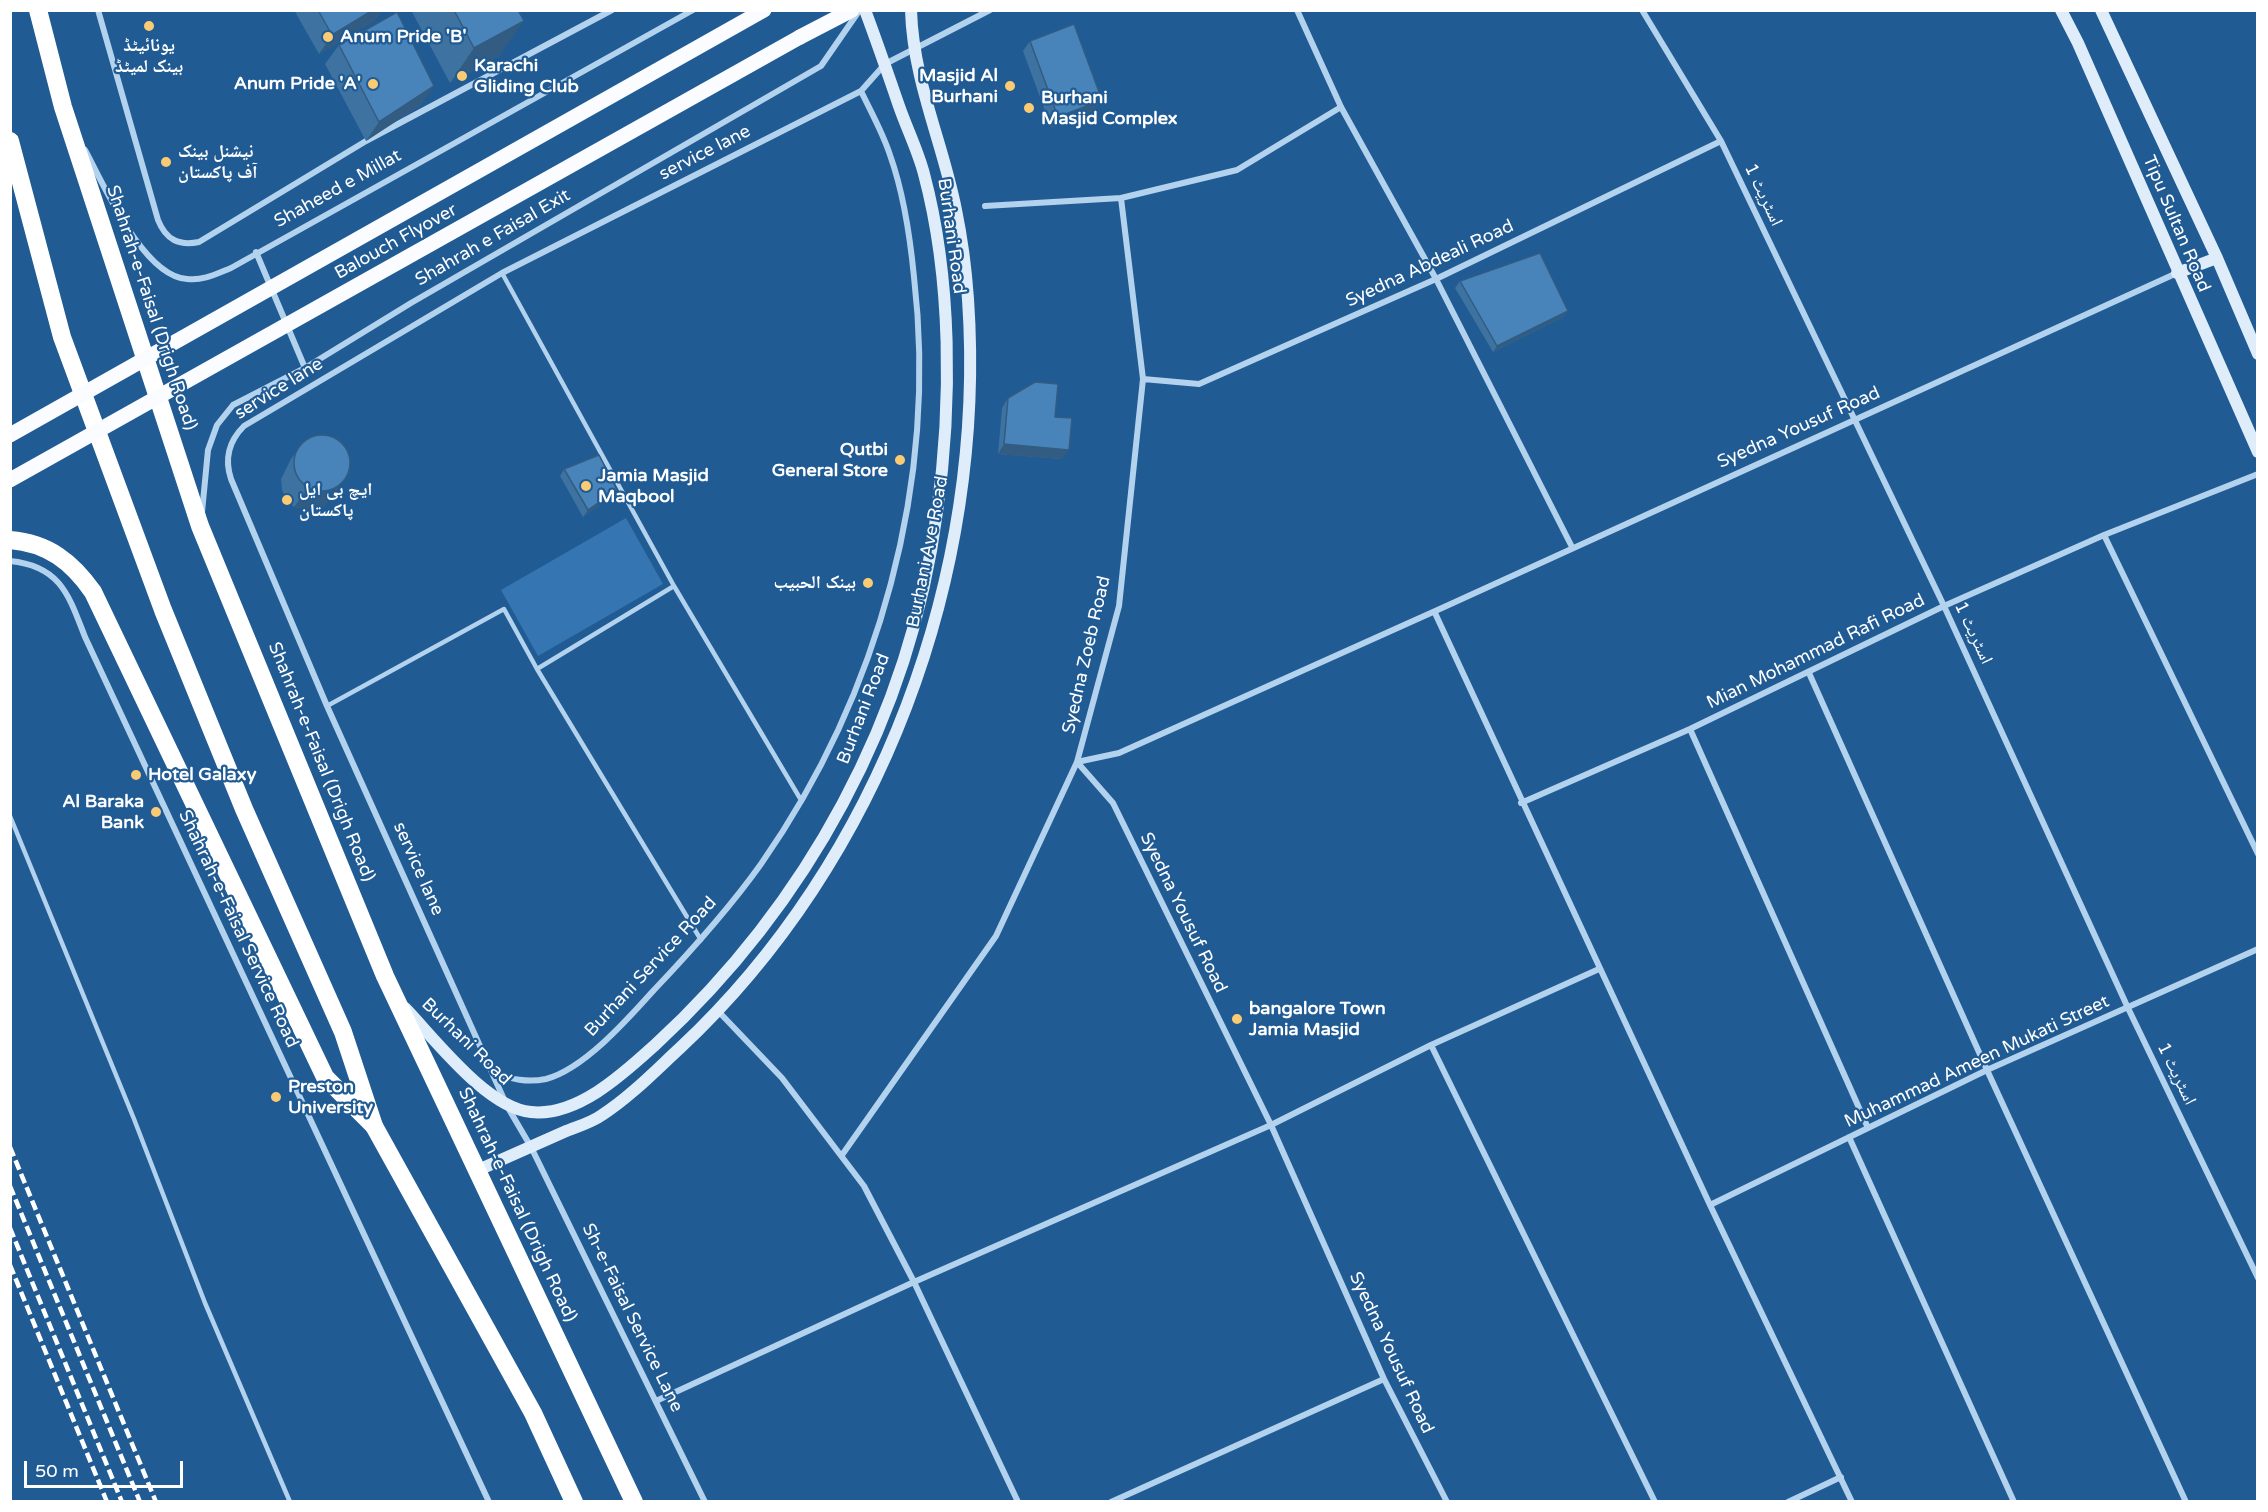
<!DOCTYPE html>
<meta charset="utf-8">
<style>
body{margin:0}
#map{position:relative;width:2268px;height:1512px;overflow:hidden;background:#205b94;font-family:"Varela Round",sans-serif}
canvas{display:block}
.frame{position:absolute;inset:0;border:12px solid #fff;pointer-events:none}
.scale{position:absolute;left:24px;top:1461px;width:159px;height:27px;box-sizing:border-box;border:3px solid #fff;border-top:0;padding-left:8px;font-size:18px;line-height:21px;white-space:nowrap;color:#fff;-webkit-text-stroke:4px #205b94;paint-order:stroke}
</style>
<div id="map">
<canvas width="2268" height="1512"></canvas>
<div class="frame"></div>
<div class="scale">50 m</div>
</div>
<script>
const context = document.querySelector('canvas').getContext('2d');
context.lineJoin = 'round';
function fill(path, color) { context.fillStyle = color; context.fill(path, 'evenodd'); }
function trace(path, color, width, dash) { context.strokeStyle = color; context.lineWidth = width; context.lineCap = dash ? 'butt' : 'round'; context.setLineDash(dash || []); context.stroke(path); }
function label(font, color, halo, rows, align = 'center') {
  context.font = font + ' "Varela Round","Noto Naskh Arabic",sans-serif'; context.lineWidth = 4.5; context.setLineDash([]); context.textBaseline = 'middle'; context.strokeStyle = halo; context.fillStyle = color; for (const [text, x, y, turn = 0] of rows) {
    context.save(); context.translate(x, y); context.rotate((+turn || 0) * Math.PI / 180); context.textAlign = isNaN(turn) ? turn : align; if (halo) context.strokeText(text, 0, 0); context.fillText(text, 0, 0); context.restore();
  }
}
fill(new Path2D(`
 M626 518 663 584 538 656 501 590Z`), '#3475b2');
trace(new Path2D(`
 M502 273 674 586 801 800
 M537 669 674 586
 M327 706 504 609 537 669 701 940
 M10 816 134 1119 205 1303 290 1502`), '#b3d2ee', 4.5);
trace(new Path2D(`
 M98 10 158 220C166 240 179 246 199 242L366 141 612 10
 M1297 10 1341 107 1436 279 1572 547
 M1642 10 1721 141 1944 606 2128 1008 2258 1278
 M85 150C104 185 143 276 187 279 203 281 216 274 231 268L693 10
 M1121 198 1237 170 1341 107
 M256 252 305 368
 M1143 379 1199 384 1436 279 1721 141
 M202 512 208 450 217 425 233 405 305 368 411 303 821 66 859 11
 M2104 535 2258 854
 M10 561C61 566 69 596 85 637L489 1502
 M1435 613 1710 1205 1852 1502
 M1809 673 1987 1070 2186 1502
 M1690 729 1868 1128
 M1521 803 1690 729 1944 606 2104 535 2258 474
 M719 1012 782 1078 864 1186 914 1282 1018 1502
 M1431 1045 1655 1502
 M494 1073C511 1079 527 1083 546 1079 584 1069 628 1019 654 990 692 950 729 909 761 864 879 695 938 482 914 277 910 236 904 194 890 155 883 133 871 112 861 91
 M1849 1137 2014 1502
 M842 1155 996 936 1077 762 1119 606 1143 379 1121 198 985 206
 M1710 1205 1987 1070 2258 949
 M656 1401 914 1282 1271 1125 1431 1045 1599 969
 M705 1502 531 1147 507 1106 327 706 231 479C224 458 229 441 244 426L502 273 861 91 885 64 990 10
 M1111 1502 1384 1379
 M1447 1502 1384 1379 1271 1125 1113 803 1077 762 1119 753C1473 596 1824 433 2177 273
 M1788 1502 1841 1477`), '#b3d2ee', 6);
trace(new Path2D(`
 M2061 10 2078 43 2258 452
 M2101 10 2217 258 2258 354
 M2177 273 2217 258
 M405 1008C435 1039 487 1108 531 1112 577 1117 623 1074 655 1045 807 905 910 718 937 512 952 405 952 279 924 174 918 151 907 129 899 106 888 74 877 42 865 10
 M476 1171C506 1158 535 1145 564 1132 576 1127 591 1123 602 1115 630 1097 655 1071 680 1048 881 860 987 574 968 299 966 270 962 239 956 210 943 143 913 81 911 10`), '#dfedfa', 12);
trace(new Path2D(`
 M800 37 852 10`), '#fafcff', 15);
trace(new Path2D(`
 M38 10 63 107 200 526 385 976 634 1502
 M10 141 62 337 163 610 244 809 343 1032 374 1126 533 1413 574 1502`), '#fff', 18);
trace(new Path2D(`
 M10 1147 156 1502
 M10 1186 140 1502
 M10 1228 122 1502
 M10 1265 107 1502`), '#fff', 4.5, [10, 4.5]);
trace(new Path2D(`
 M10 435 764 10
 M10 480 800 37`), '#fafcff', 15);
trace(new Path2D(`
 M10 540C48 543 72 562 93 592L325 1077 374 1126`), '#fff', 18);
fill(new Path2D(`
 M294 10H382L374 21 319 54Z
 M411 10H518L499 56 450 83Z
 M1030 41 1095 110 1051 127 1023 51Z
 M339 45 421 105 366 141 325 64Z
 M1460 281 1568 311 1563 317 1493 352 1455 288Z
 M1008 398 1055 417 1062 459 998 454 1002 408Z
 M304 441 350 472 324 506 315 510 294 507 287 500 282 490 281 479 291 459Z
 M564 469 612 497 583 517 560 476Z`), '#3e72a0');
fill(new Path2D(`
 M373 10H382L374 21 319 54 332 35Z
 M524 21 499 56 450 83 474 48Z
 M434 86 421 105 366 141 379 122Z
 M1102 100 1095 110 1051 127 1058 117Z
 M1568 311 1563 317 1493 352 1497 346Z
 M1004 444 1069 450 1062 459 998 454Z
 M350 472 324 506 315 510 294 507 308 488Z
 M617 490 612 497 583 517 588 510Z`), '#325c82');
const building = new Path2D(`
 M318 10H373L332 35Z
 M454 10H518L524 21 474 48Z
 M397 12 434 86 379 122 339 45Z
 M1074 24 1102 100 1058 117 1030 41Z
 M1540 253 1568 311 1497 346 1460 281Z
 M1035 382 1058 384 1055 417 1072 418 1069 450 1004 444 1008 398Z
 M294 463a28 28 0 1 1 56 0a28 28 0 1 1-56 0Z
 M599 455 617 490 588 510 564 469Z`);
fill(building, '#4884ba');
trace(building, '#325c82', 1.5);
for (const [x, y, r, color] of [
 [149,26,6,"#fbcb73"],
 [328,37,6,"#fbcb73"],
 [462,76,6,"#fbcb73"],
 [373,84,6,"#fbcb73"],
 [1010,86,6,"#fbcb73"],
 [1029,108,6,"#fbcb73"],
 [166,162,6,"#fbcb73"],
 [900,460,6,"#fbcb73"],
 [586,486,6,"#fbcb73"],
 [287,500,6,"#fbcb73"],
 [868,583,6,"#fbcb73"],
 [136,775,6,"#fbcb73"],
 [156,812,6,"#fbcb73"],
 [1237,1019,6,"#fbcb73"],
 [276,1097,6,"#fbcb73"]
]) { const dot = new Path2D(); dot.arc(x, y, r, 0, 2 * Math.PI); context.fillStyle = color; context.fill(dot); trace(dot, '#205b94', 2); }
label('bold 18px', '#fff', '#205b94', [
 ["Anum Pride 'B'",340,37],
 ["یونائیٹڈ",149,46,"center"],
 ["بینک لمیٹڈ",149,67,"center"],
 ["Karachi",474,66],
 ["Gliding Club",474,87],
 ["Masjid Al",998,76,"right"],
 ["Burhani",998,97,"right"],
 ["Anum Pride 'A'",361,84,"right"],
 ["Burhani",1041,98],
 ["Masjid Complex",1041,119],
 ["نیشنل بینک",178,152],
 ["آف پاکستان",178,173],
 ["Qutbi",888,450,"right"],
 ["General Store",888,471,"right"],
 ["Jamia Masjid",598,476],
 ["Maqbool",598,497],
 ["ایچ بی ایل",299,490],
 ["پاکستان",299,511],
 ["بينک الحبيب",856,583,"right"],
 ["Hotel Galaxy",148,775],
 ["Al Baraka",144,802,"right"],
 ["Bank",144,823,"right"],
 ["bangalore Town",1249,1009],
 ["Jamia Masjid",1249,1030],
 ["Preston",288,1087],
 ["University",288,1108]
], 'left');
label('18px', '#fff', '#205b94', [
 ["service lane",705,153,-27],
 ["Shaheed e Millat",338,189,-29],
 ["اسٹریٹ 1",1763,195,65],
 ["Tipu Sultan Road",2176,224,67],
 ["Burhani Road",951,236,82],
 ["Shahrah e Faisal Exit",493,238,-30],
 ["Balouch Flyover",396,242,-29],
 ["Syedna Abdeali Road",1430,264,-25],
 ["Shahrah-e-Faisal (Drigh Road)",151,308,72],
 ["service lane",279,389,-32],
 ["Syedna Yousuf Road",1799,428,-24],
 ["Burhani Ave Road",928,552,-79],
 ["اسٹریٹ 1",1973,633,65],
 ["Mian Mohammad Rafi Road",1816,652,-26],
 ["Syedna Zoeb Road",1087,655,-77],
 ["Burhani Road",864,709,-69],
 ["Shahrah-e-Faisal (Drigh Road)",321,762,68],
 ["service lane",418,869,66],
 ["Syedna Yousuf Road",1183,913,64],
 ["Shahrah-e-Faisal Service Road",238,929,65],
 ["Burhani Service Road",651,967,-47],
 ["Burhani Road",466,1042,44],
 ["Muhammad Ameen Mukati Street",1977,1062,-25],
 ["اسٹریٹ 1",2176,1074,64],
 ["Shahrah-e-Faisal (Drigh Road)",517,1205,65],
 ["Sh-e-Faisal Service Lane",632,1318,64],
 ["Syedna Yousuf Road",1391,1353,65]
]);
</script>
